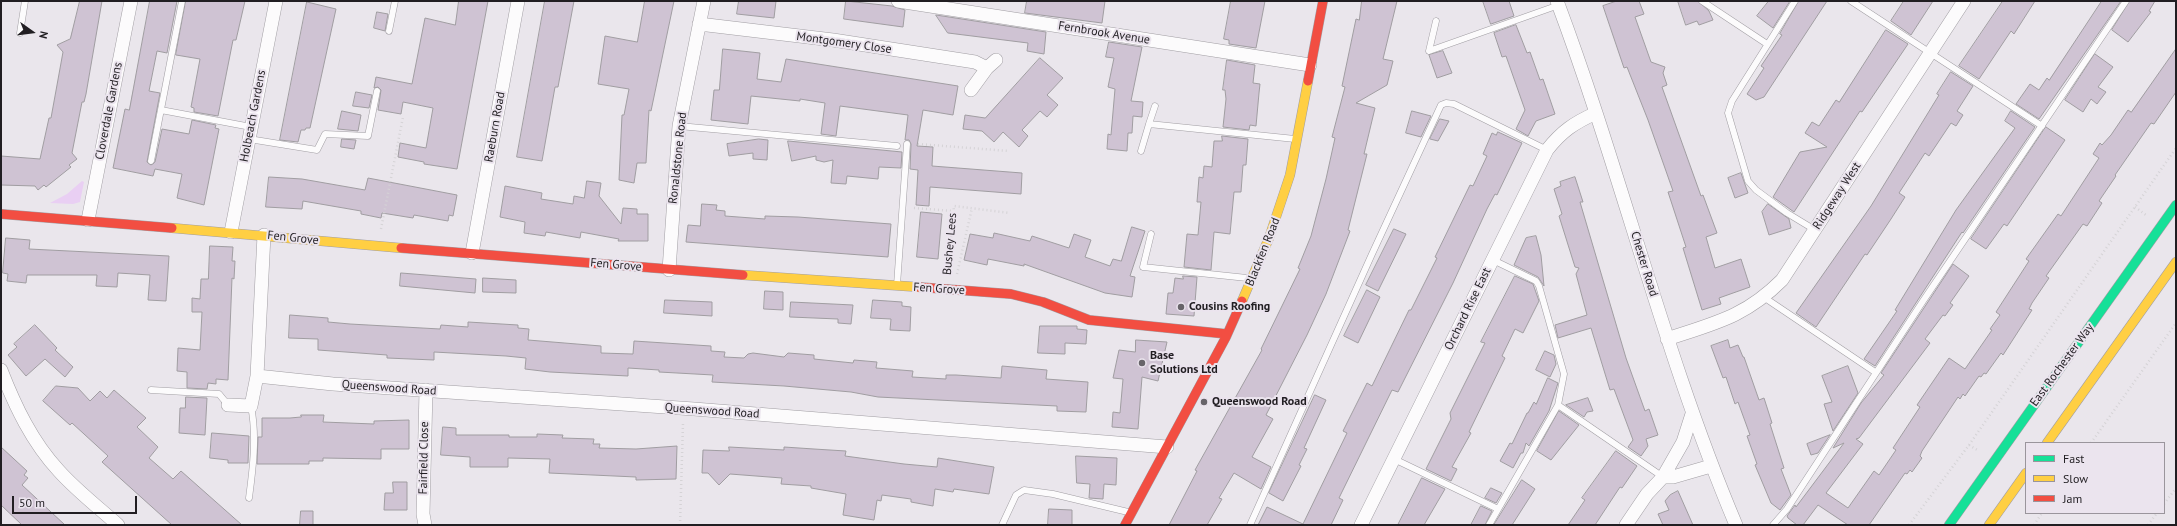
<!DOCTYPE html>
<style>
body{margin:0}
#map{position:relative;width:2177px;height:526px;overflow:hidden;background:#eae6ec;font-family:"PT Sans",sans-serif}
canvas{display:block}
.frame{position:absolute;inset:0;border:2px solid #211e22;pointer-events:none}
.legend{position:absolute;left:2025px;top:442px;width:140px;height:72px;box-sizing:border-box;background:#ebe4ee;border:1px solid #9a959c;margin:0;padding:5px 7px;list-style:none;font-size:12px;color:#211e22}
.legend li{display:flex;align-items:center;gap:8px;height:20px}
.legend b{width:20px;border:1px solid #9a959c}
.north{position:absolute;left:12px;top:12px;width:40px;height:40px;-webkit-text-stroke:3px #ebe4ee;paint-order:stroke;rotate:104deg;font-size:11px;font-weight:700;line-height:16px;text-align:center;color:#211e22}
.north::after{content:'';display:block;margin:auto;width:14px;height:18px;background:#211e22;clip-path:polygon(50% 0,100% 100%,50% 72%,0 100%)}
.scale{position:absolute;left:12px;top:496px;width:125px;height:18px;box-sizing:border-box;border:2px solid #211e22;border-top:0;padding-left:5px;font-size:12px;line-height:14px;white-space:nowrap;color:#211e22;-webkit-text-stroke:3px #ebe4ee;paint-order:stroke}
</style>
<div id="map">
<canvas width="2177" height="526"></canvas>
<div class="frame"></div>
<ul class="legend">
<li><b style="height:5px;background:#16e098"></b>Fast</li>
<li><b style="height:5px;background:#ffcf43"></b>Slow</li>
<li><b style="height:5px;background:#f24e42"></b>Jam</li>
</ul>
<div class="north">N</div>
<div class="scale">50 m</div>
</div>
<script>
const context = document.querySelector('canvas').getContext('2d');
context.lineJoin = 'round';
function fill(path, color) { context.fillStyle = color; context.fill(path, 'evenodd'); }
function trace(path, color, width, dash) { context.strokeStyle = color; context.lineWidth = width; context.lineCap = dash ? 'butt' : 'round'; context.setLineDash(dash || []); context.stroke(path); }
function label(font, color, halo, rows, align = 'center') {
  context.font = font + ' "PT Sans",sans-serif'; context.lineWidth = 4; context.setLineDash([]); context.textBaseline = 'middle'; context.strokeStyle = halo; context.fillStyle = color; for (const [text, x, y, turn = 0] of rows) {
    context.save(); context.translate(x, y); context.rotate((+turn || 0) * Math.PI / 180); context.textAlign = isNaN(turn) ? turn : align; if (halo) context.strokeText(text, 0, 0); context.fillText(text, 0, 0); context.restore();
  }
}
fill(new Path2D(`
 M82 181 84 182 80 202 73 204 50 203 67 194Z`), '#e9cff3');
const building = new Path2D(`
 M80 1H102L86 94 84 102H82L72 153 77 159 69 165 71 167 46 187 44 185 38 190 35 186 1 185V156L40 159 49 118H51L63 52 57 45 70 39Z
 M150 1H177L167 53 157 51 149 91 160 93 147 162 151 165 155 162 162 129 189 134 192 120 216 125 215 128 219 129 204 205 177 198 182 174 155 169 153 176 113 168 125 109 129 110Z
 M186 1H245L236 40H233L218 116 194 112V108L191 107 200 59 176 55Z
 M459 1H488L457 169 424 164V162L398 157 400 143 426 148 433 108 403 102 401 114 378 110 381 90 378 87 374 88 376 77 412 84 425 18 455 25Z
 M545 1H574L558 87H555L542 161 517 157Z
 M645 1H674L651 111 649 110 646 163H637L634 183 619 180 622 115H624L629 89 598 84 605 36 637 42Z
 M739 1H776L774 18 737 14Z
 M846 1 892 6 905 10 903 27 844 19Z
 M1027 1H1105L1102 23 1025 13Z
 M1231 1H1265L1256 48 1229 44V40L1224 39Z
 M1362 1H1397L1383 59 1393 61 1387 85 1356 103 1375 108 1364 154H1367L1348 230 1350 231 1326 294 1307 335 1266 415 1273 419 1252 457 1271 467 1261 489 1234 473 1219 498 1222 499 1207 525H1169L1197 471 1195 470 1262 350 1261 349 1300 269 1298 268 1311 236 1326 179 1335 138 1332 137 1345 87 1342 86 1356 19 1359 20Z
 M1483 1H1509L1514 16 1491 24Z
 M1617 1H1639L1644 14 1635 17 1651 62 1665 67 1663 73 1667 85 1662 87 1701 196 1703 195 1717 233 1706 237 1715 268 1741 259 1750 287 1719 298 1721 304 1702 310 1683 248 1686 247 1668 192 1673 191 1648 120 1627 67 1624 68 1603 6Z
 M1678 1H1698L1709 11 1713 20 1699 25 1697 21 1686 25Z
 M1769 1H1790L1773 28 1757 16Z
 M1799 1H1827L1764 97 1756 100 1747 94 1764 68 1761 66 1782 35 1780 34Z
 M1904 1H1933L1911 35 1891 21Z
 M2003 1H2035L2014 34 2011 31 1979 79 1959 66Z
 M2102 1H2121L2039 119 2016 104 2030 84 2039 90 2047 78 2049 80Z
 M2130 1H2155L2149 11 2151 12 2128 42 2112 30Z
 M307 2 336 9 310 128H306L305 130H301L298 142 280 140Z
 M377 12 388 14 385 31 374 28Z
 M936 15 1046 32 1044 54 1027 51 1028 43 948 33Z
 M1516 25 1527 53 1530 52 1540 80 1543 79 1555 114 1536 121 1528 136 1516 129 1525 110 1506 56 1502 57 1494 33Z
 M1886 30 1908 44 1862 112 1860 111 1794 212 1773 197 1800 152 1827 147 1805 133 1812 122 1819 126 1836 100 1839 102Z
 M1109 42 1142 47 1131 101 1143 102 1142 117 1133 116 1132 133H1128L1127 151 1107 149 1108 134 1111 135 1115 89 1108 87 1114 58 1106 57Z
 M723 49 760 53 757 79 781 82 786 59 958 86 953 115 923 110 917 146 933 147 932 166 1022 173 1021 194 930 187 929 206 916 205 918 170 910 169 911 144 909 140H905L908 115 840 106 836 136 821 134 825 103 800 99V101L751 96 748 124 711 120 714 90H719Z
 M2176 49V92L2154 124 2151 123 2115 175 2116 176 2099 201 2102 203 2087 226 2083 224 2046 276 2049 278 2032 303 2029 309 2032 310 2003 355 2001 353 1986 374 1984 373 1981 377 1979 376 1965 396 1963 394 1960 399 1958 397 1922 451 1920 456 1922 458 1912 472 1910 470 1907 474 1905 473 1869 525H1848L1818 505 1803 525H1797L1788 518 1787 516 1795 505 1796 507 1844 443 1833 448 1861 403 1884 375 1881 373 1953 264 1969 276 1950 303 1953 305 1945 316 1943 315 1925 339 1930 343 1859 438 1856 439 1863 444 1826 493 1848 508 1874 471 1879 475 1896 450 1893 448 1920 407 1917 405 1949 358 1965 369 1992 330 1990 329 2000 315 1996 312 2029 261 2026 259 2058 214 2061 216 2099 158 2093 154 2100 143 2102 145 2111 135 2128 110 2131 112Z
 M1443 51 1452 73 1437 78 1429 55Z
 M2095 54 2113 67 2098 87 2106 92 2097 104 2091 99 2083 112 2065 100Z
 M1040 58 1063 78 1047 95 1058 105 1047 117 1040 111 1022 130 1028 136 1019 147 1003 132 994 142 982 131 963 129 965 115 985 118Z
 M1227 60 1255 65 1253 83 1260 84 1259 93 1256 126 1250 125 1249 130 1223 127 1226 99 1225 90H1223Z
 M1951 72 1973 86 1957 111 1963 115 1956 126 1951 123 1929 156 1925 153 1899 193 1905 197 1891 219 1867 255 1865 254 1816 327 1796 313 1871 206 1939 95 1937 94Z
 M356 92 372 95 369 108 353 106Z
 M342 111 361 115 358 131 338 129Z
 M1412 111 1431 116 1421 137 1406 133Z
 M2011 111 2035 127 1963 233 1962 232 1875 366 1864 359 1897 311 1895 310 1956 210 2015 128 2005 121Z
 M1440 119 1449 121 1438 141 1430 139Z
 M2046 127 2065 140 2007 226 2004 224 1986 249 1971 239Z
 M1498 132 1522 143 1497 195 1495 194 1487 209 1453 283 1398 392 1392 390 1339 498 1343 500 1331 525H1258L1267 507 1303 524 1347 433 1343 431 1367 383 1372 386 1409 310H1411L1437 258 1435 257 1470 185 1473 186 1487 156 1483 154 1492 133 1496 135Z
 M1222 136 1248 139 1246 165H1243L1241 192H1234L1230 234 1214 232 1211 270 1184 267 1187 234 1198 235 1201 202H1197L1199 177 1203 178 1204 166 1212 167 1214 141H1222Z
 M342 139 356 140 354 149 341 147Z
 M759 139 768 140 767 160 753 159V153L729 156 727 144Z
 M788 141 902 152 901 168 879 167 878 179 847 176 846 184 831 183 833 160 824 162 816 160V156L792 161Z
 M1741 173 1748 193 1735 198 1728 178Z
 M269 177 302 179 365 190 368 178 457 195 453 216 449 215 448 221 414 215 413 218 382 213 381 218 361 214V211L303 201 302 209 266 207Z
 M1575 177 1583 202H1580L1626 358 1645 411 1649 409 1658 435 1646 439 1648 446 1641 456 1628 447 1633 440 1614 389 1610 390 1591 328 1558 338 1555 325 1587 315 1576 274 1579 268 1575 267 1559 216 1562 214 1554 189 1561 186 1560 182Z
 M587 181 601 183 599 196 621 224 623 208 637 209V214H648V241H618L619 239 581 232 580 238 546 232 545 236 524 233 525 222 500 217 505 186 542 193 541 199 573 204 574 196 584 198Z
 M702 204 717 205 716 210 725 211V216L765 219V216L798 217 891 224 888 257 686 242 688 225 700 226Z
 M1768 204 1789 219 1791 228 1769 235 1762 212Z
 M921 212 942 214 938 259 917 257Z
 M1132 227 1145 231 1130 276 1135 277 1132 297 1105 293 1024 264V266L988 259 987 265 964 260 970 234 993 238 994 233 1030 241 1032 236 1069 248 1074 234 1091 240 1085 257 1110 266 1113 259 1121 261Z
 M1394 229 1406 234 1378 291 1366 285Z
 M1536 236 1541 255 1544 286 1538 277 1514 265 1526 238Z
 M6 238 30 240 29 249 169 256 166 301 148 300 150 275 118 273 117 287 96 286 97 275H27L26 283 7 281 8 274 3 273Z
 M210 246 233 247 232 261H235L234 279 232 278 228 380 216 379V384L208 383 207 389 187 388V372L177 371 178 348 200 350 202 312H192V298L200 299 201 279H208Z
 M401 273 476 279 475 293 400 286Z
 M1183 276 1197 277 1194 316 1166 314 1168 293H1173L1175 278 1183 279Z
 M1515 276 1533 284 1539 301 1523 333 1515 329 1502 356 1505 358 1469 432 1471 433 1452 467 1457 469 1451 481 1426 469 1451 419 1450 413 1485 343 1481 342Z
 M483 278 516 280V293L483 292Z
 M1367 290 1380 297 1358 343 1344 336Z
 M765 291 783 292V310L764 309Z
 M665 300 712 302V316L664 313Z
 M873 300 902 302V306L911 307 910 331 890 330 891 319 871 318Z
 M791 302 853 305 851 324 838 323V319L790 317Z
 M290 315 328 318V322L350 324 440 329 441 325 468 327V322L518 325V328L529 329 528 340 601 346V353L633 354 634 341 711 346V351L725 352 724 357 744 358 748 354 753 353 784 357 788 353 814 355V359L853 363 854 360 877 362 876 368 913 371 912 377 946 379V375H956L1001 378 1002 366 1047 370 1046 379 1088 382 1086 412 1057 411V406L878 397 851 392 784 386 712 382 713 375 659 372V370L628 368V376L550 372 525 369 526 358 506 356 434 352V360L387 358V355L318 350V339L289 338Z
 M35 325 57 348 55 350 73 367 65 377 45 359 26 376 8 355 17 347 14 344Z
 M1040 326H1077V329L1087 330 1086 344 1065 343V354L1038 353Z
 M1136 340 1167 342 1158 381 1142 377 1138 429 1112 427 1113 412 1120 413 1123 379 1113 378 1119 350 1135 352Z
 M1728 340 1730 348 1738 345 1743 357H1744L1759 400 1764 398 1772 423 1770 424 1784 468 1781 469 1791 495 1780 510 1771 503 1755 465 1757 464 1747 436 1750 435 1738 402 1735 404 1726 377 1723 378 1711 346Z
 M1545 351 1554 355 1556 364 1550 377 1536 370Z
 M1848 366 1858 393 1833 431 1824 404 1832 402 1822 376Z
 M1548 378 1558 383 1549 411 1529 446 1526 443 1523 453H1521L1513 468 1500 461 1510 443 1512 444 1527 413H1528L1534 402 1536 404Z
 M56 386 78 388 90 401 100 391 107 398 114 390 146 418 137 427 158 447 149 458 173 479 181 471 242 525H172L102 462 108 456 72 423 70 425 43 401Z
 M1315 395 1326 400 1304 448 1307 449 1299 465 1301 466 1283 501 1269 493Z
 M186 397 207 398 205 435 179 433 180 408H185Z
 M1588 398 1593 411 1587 412 1584 417 1566 405Z
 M1559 411 1579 425 1551 460 1537 451Z
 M301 415H324L323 422 374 424V421L409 420V449H381V459L323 458V461H309V464H257L258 437H262V418H290L301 417Z
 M443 427 456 428V435H509V437H537V434L563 435 562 438 594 439 593 444H600L599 448 636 449 677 446 676 479 636 480V477L549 473 550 459 508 458V467H470V457L441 455Z
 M212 433 249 436 248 463H228V460L210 458Z
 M1830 435 1818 453 1811 455 1807 444Z
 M1 447 27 471 24 475 28 478 22 485 65 525H22L1 505Z
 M729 447 784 450V447L814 449 846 451 845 456 904 464 937 467 938 458 994 467 989 494 954 489 953 492 935 489 933 506 911 502V499L882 495 881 501 877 500 874 520 843 515 846 494 811 488V486L781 484 782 478 730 474 719 485 708 473H702L703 450 729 451Z
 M1616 451 1637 466 1622 488 1620 487 1595 525H1568L1585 500 1582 498Z
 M1076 456 1117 458 1116 485 1104 484 1103 499 1089 498 1090 484 1077 483Z
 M1422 478 1445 489 1424 525H1398Z
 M1522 480 1535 489 1512 525H1494Z
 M393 482H407V510H384L385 493H393Z
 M1491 488 1502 493 1496 503 1485 498Z
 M1678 491 1693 525H1663L1658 514 1669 510 1665 501 1670 495Z
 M1481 506 1492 511 1485 525H1471Z
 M1049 509 1072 510V525H1048Z
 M301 511H313V525H300Z`);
fill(building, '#cfc3d3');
trace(building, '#a09da1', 1);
const lane = new Path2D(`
 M1702 1 1767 44
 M1795 1 1732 101 1728 113 1748 181 1756 190 1787 213 1815 230
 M1851 1 2042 126
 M1436 21 1429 51 1559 5
 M389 31 395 1
 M20 33 25 1
 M161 110 251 127
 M1149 124 1155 106
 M679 126 897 146
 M249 139 317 150 325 134 368 136 377 91
 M1141 151 1149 124 1295 139
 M151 161 182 1
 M1151 234 1143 267 1247 278
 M1493 260 1536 281 1539 286 1564 374 1558 405
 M897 285 907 144
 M1765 298 1875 372
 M151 390 219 394 228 405
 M1394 459 1498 509
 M249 498C253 468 257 436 251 406
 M1002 525 1016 495 1024 490 1053 494 1128 512
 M1250 525 1372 254 1441 105 1446 103 1454 104 1547 150
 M1489 525 1558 405 1663 477
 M1773 525 1787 509 1923 301 2126 1`);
const street = new Path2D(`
 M898 1 1310 65
 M1557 1C1622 174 1664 355 1736 525
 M699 24 833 40 975 62 987 68 996 60
 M971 90 987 68
 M88 220 131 1
 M231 232 276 1
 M264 235 257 376 333 384 694 409 1167 447
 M472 253 518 1
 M669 270 679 126 704 1
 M1667 339C1715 323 1745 317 1782 280L1964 1
 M1 370C15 406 32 442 59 471 77 491 98 507 118 525
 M228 405 251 406 257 376
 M1663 477H1673L1711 466
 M425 525 423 514 426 390
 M1361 525 1547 150C1562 131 1574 123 1596 113
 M1626 525 1647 494 1663 477 1683 442 1692 414`);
const fast = new Path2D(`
 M1949 525 2176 205`);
const slow = new Path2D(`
 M172 228 401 248
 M743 275 918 287
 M1242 301 1269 238 1290 175 1308 81
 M2047 443 2176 262
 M1989 525 2026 473`);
const jam = new Path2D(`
 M1308 81 1323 1
 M1 214 172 228
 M401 248 743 275
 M918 287 1011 294 1043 302 1089 320 1227 334
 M1125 525 1226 337 1242 301`);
trace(lane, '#a19ea3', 7);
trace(street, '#a19ea3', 14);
trace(fast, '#a19ea3', 10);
trace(slow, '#a19ea3', 10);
trace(jam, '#a19ea3', 10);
trace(new Path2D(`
 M918 144 1009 151
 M2135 207 2146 215
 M914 208 953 211
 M381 229 403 117
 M948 273 954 206 1010 213
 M957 274 972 208
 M2091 443 2176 323
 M1969 445 1979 451
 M2164 504 2176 488
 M680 525 683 423
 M1909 525 1969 445 2176 148
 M2034 525 2042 513
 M2148 525 2157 513`), '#d5d3d6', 2.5, [1, 3]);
trace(lane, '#fcfbfc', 6);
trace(street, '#fcfbfc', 13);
trace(fast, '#16e098', 9);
trace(slow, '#ffcf43', 9);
trace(jam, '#f24e42', 9);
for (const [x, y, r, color] of [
 [1181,307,4,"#676469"],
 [1142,363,4,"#676469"],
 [1204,402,4,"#676469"]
]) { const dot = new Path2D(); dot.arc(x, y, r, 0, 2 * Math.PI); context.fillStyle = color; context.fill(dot); trace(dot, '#ebe4ee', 1.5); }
label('12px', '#211e22', '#ebe4ee', [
 ["Fernbrook Avenue",1104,33,9],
 ["Montgomery Close",844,43,8],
 ["Cloverdale Gardens",109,111,-79],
 ["Holbeach Gardens",253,116,-79],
 ["Raeburn Road",495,127,-80],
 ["Ronaldstone Road",678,158,-84],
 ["Ridgeway West",1837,196,-57],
 ["Fen Grove",293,238,6],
 ["Bushey Lees",950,244,-85],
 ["Blackfen Road",1263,252,-68],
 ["Chester Road",1644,264,73],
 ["Fen Grove",616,265,5],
 ["Fen Grove",939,289,4],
 ["Orchard Rise East",1468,309,-64],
 ["East Rochester Way",2062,365,-54],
 ["Queenswood Road",389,388,4],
 ["Queenswood Road",712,411,4],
 ["Fairfield Close",424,458,-89]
]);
label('bold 12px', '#211e22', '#ebe4ee', [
 ["Cousins Roofing",1189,307],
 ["Base",1150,356],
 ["Solutions Ltd",1150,370],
 ["Queenswood Road",1212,402]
], 'left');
</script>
